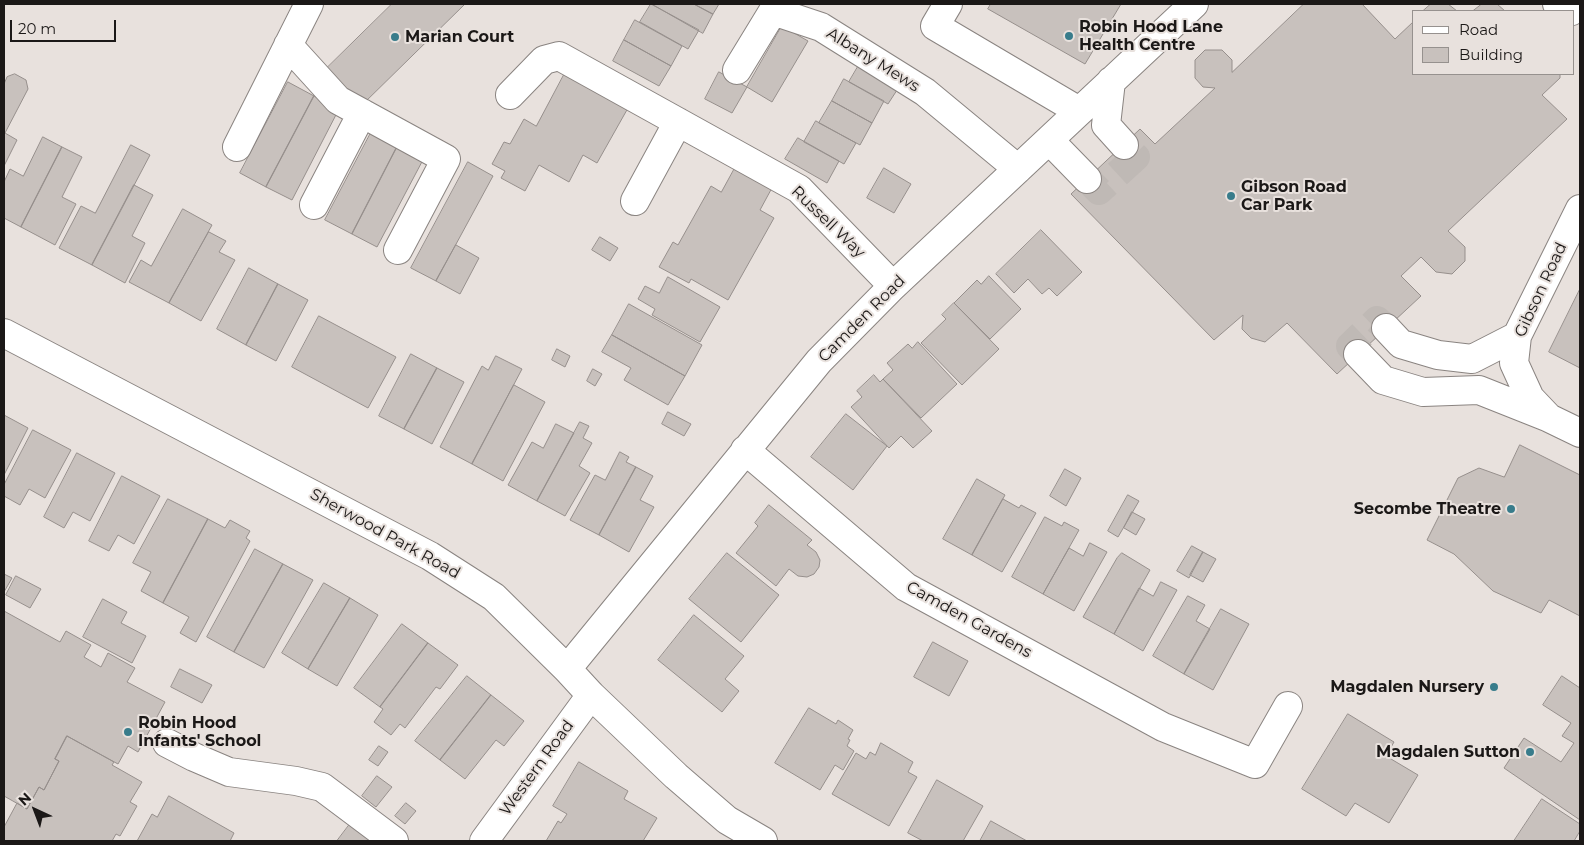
<!DOCTYPE html>
<style>
body{margin:0}
#map{position:relative;width:1584px;height:845px;overflow:hidden;background:#e8e1dd;font-family:Montserrat,sans-serif}
canvas{display:block}
.frame{position:absolute;inset:0;border:5px solid #1b1817;pointer-events:none}
.legend{position:absolute;left:1412px;top:10px;width:162px;height:65px;box-sizing:border-box;background:#e8e1dd;border:1px solid #96918e;margin:0;padding:6px 9px;list-style:none;font-size:15px;color:#1b1817}
.legend li{display:flex;align-items:center;gap:10px;height:25px}
.legend b{width:25px;border:1px solid #96918e}
.north{position:absolute;left:10px;top:785px;width:50px;height:50px;-webkit-text-stroke:4px #e8e1dd;paint-order:stroke;rotate:317deg;font-size:14px;font-weight:700;line-height:20px;text-align:center;color:#1b1817}
.north::after{content:'';display:block;margin:auto;width:18px;height:22px;background:#1b1817;clip-path:polygon(50% 0,100% 100%,50% 72%,0 100%)}
.scale{position:absolute;left:10px;top:20px;width:106px;height:22px;box-sizing:border-box;border:2px solid #1b1817;border-top:0;padding-left:6px;font-size:15px;line-height:18px;white-space:nowrap;color:#1b1817;-webkit-text-stroke:4px #e8e1dd;paint-order:stroke}
</style>
<div id="map">
<canvas width="1584" height="845"></canvas>
<div class="frame"></div>
<ul class="legend">
<li><b style="height:6px;background:#fff"></b>Road</li>
<li><b style="height:14px;background:#c8c1bd"></b>Building</li>
</ul>
<div class="north">N</div>
<div class="scale">20 m</div>
</div>
<script>
const context = document.querySelector('canvas').getContext('2d');
context.lineJoin = 'round';
function fill(path, color) { context.fillStyle = color; context.fill(path, 'evenodd'); }
function trace(path, color, width, dash) { context.strokeStyle = color; context.lineWidth = width; context.lineCap = dash ? 'butt' : 'round'; context.setLineDash(dash || []); context.stroke(path); }
function label(font, color, halo, rows, align = 'center') {
  context.font = font + ' Montserrat,sans-serif'; context.lineWidth = 4; context.setLineDash([]); context.textBaseline = 'middle'; context.strokeStyle = halo; context.fillStyle = color; for (const [text, x, y, turn = 0] of rows) {
    context.save(); context.translate(x, y); context.rotate((+turn || 0) * Math.PI / 180); context.textAlign = isNaN(turn) ? turn : align; if (halo) context.strokeText(text, 0, 0); context.fillText(text, 0, 0); context.restore();
  }
}
const building = new Path2D(`
 M392 4H465L361 106 325 70Z
 M651 4 699 30 688 49 640 22Z
 M652 4H694L713 14 703 33Z
 M694 4H719L713 14Z
 M991 4H1121L1085 64 988 9Z
 M1304 4H1362L1395 39 1413 22V74H1560V78L1542 95 1567 119 1448 231 1465 247V261L1452 274 1436 272 1421 257 1401 276 1421 296 1337 374 1287 323 1265 342 1251 338 1242 329 1243 315 1214 340 1071 194 1140 129 1155 144 1215 88 1203 87 1195 78V60L1205 50H1222L1232 60V72Z
 M1431 4H1448L1457 11H1423Z
 M1482 4H1497L1505 11H1473Z
 M635 20 682 46 671 66 624 40Z
 M782 26 808 41 772 102 747 87Z
 M624 40 671 66 659 86 613 61Z
 M859 65 899 87 888 104 849 82Z
 M719 72 747 87 732 113 705 99Z
 M565 73 628 108 597 163 583 155 569 182 539 165 525 191 501 178 505 171 492 164 504 142 510 144 524 119 536 126Z
 M15 74 26 80 28 89 5 133 17 140 4 166V84L7 77Z
 M844 79 884 101 872 123 832 101Z
 M288 82 314 96 266 187 240 173Z
 M314 96 339 109 292 200 266 187Z
 M832 101 872 123 860 145 819 123Z
 M816 121 856 143 844 164 804 142Z
 M373 129 399 143 352 234 325 220Z
 M43 137 62 147 21 227 4 218V182L10 169 23 176Z
 M798 138 839 161 827 183 785 159Z
 M399 143 425 156 377 247 352 234Z
 M131 145 150 155 92 265 59 248 81 206 95 213Z
 M62 147 82 157 62 197 76 204 55 245 21 227Z
 M468 162 493 176 436 281 411 268Z
 M735 168 773 186 760 210 774 218 728 300 691 279 689 283 659 267 673 242 678 245 711 186 721 192Z
 M884 168 911 184 894 213 867 198Z
 M134 185 153 195 132 236 145 243 125 283 92 265Z
 M183 209 212 225 169 303 129 282 141 260 151 266Z
 M1041 230 1082 272 1057 296 1049 288 1042 294 1028 279 1014 293 996 274Z
 M209 232 226 241 219 252 235 260 201 321 169 303Z
 M600 237 618 248 610 261 592 250Z
 M456 245 479 258 460 294 436 281Z
 M249 268 278 284 246 345 217 329Z
 M989 276 1021 309 990 339 954 303 977 280 981 284Z
 M668 277 720 307 700 342 652 315 655 309 638 299 645 286 659 293Z
 M278 284 308 300 276 361 246 345Z
 M1580 289V368L1549 352Z
 M954 303 999 349 962 385 921 343 946 319 942 315Z
 M629 304 702 345 685 376 612 335Z
 M319 316 396 357 368 408 292 367Z
 M612 335 685 376 668 405 624 380 631 368 602 352Z
 M918 342 957 384 921 418 883 379 893 370 887 363 908 344 912 348Z
 M557 349 570 356 565 367 552 360Z
 M411 354 437 368 404 429 379 416Z
 M496 356 522 369 472 464 440 447 482 366 488 370Z
 M437 368 464 382 432 444 404 429Z
 M593 369 602 374 595 386 587 381Z
 M874 375 880 382 883 379 932 431 913 448 901 436 889 448 851 407 862 397 857 391Z
 M514 385 545 402 503 481 472 464Z
 M668 412 691 424 684 436 662 424Z
 M846 414 887 446 853 490 811 457Z
 M4 415 28 428 4 475Z
 M580 422 589 426 583 438 592 443 579 466 590 473 565 516 537 501Z
 M556 424 574 433 537 501 508 485 532 442 543 448Z
 M33 430 71 450 45 498 29 489 20 505 4 496V485Z
 M1520 445 1580 475V616L1549 600 1541 613 1493 591 1454 554 1427 540 1458 478 1479 468 1504 477Z
 M620 452 629 457 626 462 636 467 599 535 570 520 595 475 605 480Z
 M77 453 115 473 90 521 73 512 64 528 44 517Z
 M636 467 653 476 640 500 654 507 629 552 599 535Z
 M1065 469 1081 478 1066 506 1050 496Z
 M122 476 160 496 134 544 118 535 109 551 89 541Z
 M977 479 1005 495 972 555 943 539Z
 M1128 495 1139 501 1118 537 1108 531Z
 M168 499 208 519 163 603 141 591 151 572 133 563Z
 M1003 499 1019 508 1021 505 1036 513 1002 572 972 555Z
 M769 505 812 540 807 545 816 552 820 560 819 567 814 574 807 577 798 576 789 569 776 586 736 553 758 526 755 523Z
 M1132 512 1145 519 1136 535 1124 528Z
 M1045 517 1062 526 1064 522 1079 530 1043 594 1012 577Z
 M208 519 225 528 230 520 250 531 246 538 250 541 196 642 180 633 189 617 163 603Z
 M1090 543 1107 552 1074 611 1043 594 1069 548 1083 556Z
 M1192 546 1203 552 1189 578 1177 571Z
 M255 549 283 564 234 652 207 637Z
 M1203 552 1216 559 1203 582 1190 575Z
 M727 553 779 595 741 642 689 599Z
 M1122 553 1150 570 1114 634 1083 617 1117 558Z
 M283 564 313 580 264 668 234 652Z
 M4 574 12 578 4 592Z
 M16 576 41 589 30 608 6 595Z
 M1161 582 1177 590 1143 651 1114 634 1139 588 1153 596Z
 M324 583 350 598 308 669 282 653Z
 M1188 596 1205 605 1196 621 1210 629 1184 674 1153 656Z
 M350 598 378 615 337 686 308 669Z
 M103 599 127 612 121 623 146 636 132 663 83 637Z
 M1221 609 1249 624 1213 690 1184 674Z
 M4 611 60 642 66 631 91 645 84 657 101 667 108 653 135 668 127 682 165 702 138 752 128 746 118 764 67 736 55 759 59 761 44 790 39 787 27 809 4 796Z
 M694 615 744 656 725 679 739 691 722 712 658 660Z
 M402 624 428 643 380 707 354 688Z
 M933 642 968 661 949 696 914 677Z
 M428 643 458 665 440 689 436 687 405 728 400 724 391 735 374 722 383 709 380 707Z
 M180 669 212 685 202 703 171 687Z
 M467 676 491 695 440 760 415 741Z
 M1562 676 1580 688V820L1504 768 1524 738 1561 762 1574 743 1562 736 1571 723 1543 705Z
 M491 695 524 721 504 746 496 740 465 779 440 760Z
 M809 708 836 724 838 720 853 730 848 739 850 740 847 746 854 751 843 770 835 765 820 790 775 763Z
 M1348 714 1394 742 1386 756 1418 775 1389 823 1355 803 1346 816 1302 789Z
 M67 736 114 762 112 765 142 782 130 802 137 806 120 836 116 834 112 841H4V827L17 803 27 809 39 787 44 790 59 761 55 759Z
 M881 743 913 762 908 772 917 777 889 826 832 794 856 753 866 759 870 752 875 755Z
 M379 746 388 752 378 766 369 760Z
 M579 762 628 791 624 799 657 818 643 841H546L558 821 561 823 567 814 553 806Z
 M377 776 392 787 376 807 362 796Z
 M937 780 983 806 963 841H923L908 833Z
 M169 796 234 833 230 841H137L152 814 157 817Z
 M1542 799 1580 824V831L1574 841H1514Z
 M406 803 416 811 405 824 395 816Z
 M991 821 1027 841H980Z
 M350 824 373 841H337Z`);
fill(building, '#c8c1bd');
trace(building, '#968f8c', 1);
trace(new Path2D(`
 M1087 179 1099 191 1136 157 1124 145
 M1358 354 1350 346 1377 320 1386 328`), '#bfb9b5', 28, [28, 14]);
const minor = new Path2D(`
 M948 4 935 26 1079 111
 M1557 4 1572 11
 M288 45 338 100 446 159 398 250
 M737 70 773 11 821 27 925 92 1018 169
 M1111 81 1106 125 1124 145
 M510 95 544 60 559 56 799 189 893 286
 M1049 140 1087 179
 M237 147 309 4
 M635 201 678 122
 M314 205 362 113
 M1580 209 1517 336 1514 363 1530 398 1549 418 1580 433
 M1386 328 1401 344 1438 355 1472 359 1517 336
 M4 333 430 556 494 597 567 669 591 695 676 776 727 820 763 841
 M1358 354 1383 380 1423 392 1479 390 1547 417
 M745 450 906 587 1163 727 1255 764 1288 706
 M567 669 819 361 893 286 1194 4
 M167 743 194 757 229 772 296 781 322 787 394 841
 M484 841 591 695`);
trace(minor, '#8a8481', 30);
trace(minor, '#fff', 28);
for (const [x, y, r, color] of [
 [1069,36,5,"#387c8b"],
 [395,37,5,"#387c8b"],
 [1231,196,5,"#387c8b"],
 [1511,509,5,"#387c8b"],
 [1494,687,5,"#387c8b"],
 [128,732,5,"#387c8b"],
 [1530,752,5,"#387c8b"]
]) { const dot = new Path2D(); dot.arc(x, y, r, 0, 2 * Math.PI); context.fillStyle = color; context.fill(dot); trace(dot, '#e8e1dd', 2); }
label('bold 16px', '#1b1817', '#e8e1dd', [
 ["Robin Hood Lane",1079,27],
 ["Health Centre",1079,45],
 ["Marian Court",405,37],
 ["Gibson Road",1241,187],
 ["Car Park",1241,205],
 ["Secombe Theatre",1501,509,"right"],
 ["Magdalen Nursery",1484,687,"right"],
 ["Robin Hood",138,723],
 ["Infants' School",138,741],
 ["Magdalen Sutton",1520,752,"right"]
], 'left');
label('16px', '#1b1817', '#e8e1dd', [
 ["Albany Mews",873,60,32],
 ["Russell Way",828,222,44],
 ["Gibson Road",1541,290,-65],
 ["Camden Road",862,319,-45],
 ["Sherwood Park Road",385,534,29],
 ["Camden Gardens",969,620,29],
 ["Western Road",537,768,-54]
]);
</script>
